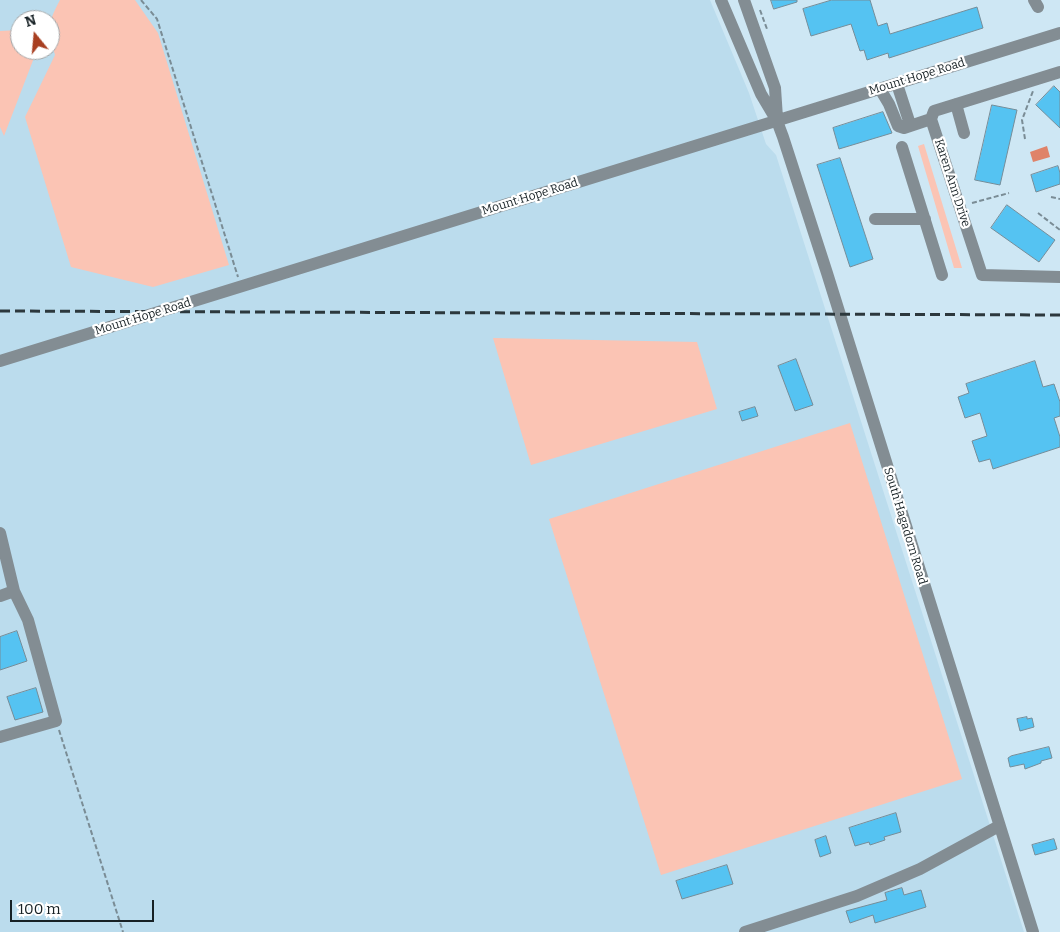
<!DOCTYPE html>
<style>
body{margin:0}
#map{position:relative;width:1060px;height:932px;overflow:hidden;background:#cee7f4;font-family:Bitter,serif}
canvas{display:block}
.north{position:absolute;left:10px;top:10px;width:50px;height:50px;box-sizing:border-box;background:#fff;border:1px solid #a2a6a8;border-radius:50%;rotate:343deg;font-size:14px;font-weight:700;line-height:20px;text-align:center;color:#172125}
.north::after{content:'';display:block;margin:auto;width:18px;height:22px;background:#a83f21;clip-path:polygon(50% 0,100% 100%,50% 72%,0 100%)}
.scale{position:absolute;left:10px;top:900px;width:144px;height:22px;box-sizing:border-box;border:2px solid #172125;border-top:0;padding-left:6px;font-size:15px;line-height:18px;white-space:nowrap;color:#172125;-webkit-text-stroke:4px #fff;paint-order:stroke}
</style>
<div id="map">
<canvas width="1060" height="932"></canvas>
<div class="north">N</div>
<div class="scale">100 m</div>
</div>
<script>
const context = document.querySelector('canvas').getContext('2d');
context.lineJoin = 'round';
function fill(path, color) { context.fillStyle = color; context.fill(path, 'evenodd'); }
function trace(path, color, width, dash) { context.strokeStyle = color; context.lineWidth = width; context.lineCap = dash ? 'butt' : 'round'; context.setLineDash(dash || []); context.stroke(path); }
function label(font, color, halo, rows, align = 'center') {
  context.font = font + ' Bitter,serif'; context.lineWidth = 4.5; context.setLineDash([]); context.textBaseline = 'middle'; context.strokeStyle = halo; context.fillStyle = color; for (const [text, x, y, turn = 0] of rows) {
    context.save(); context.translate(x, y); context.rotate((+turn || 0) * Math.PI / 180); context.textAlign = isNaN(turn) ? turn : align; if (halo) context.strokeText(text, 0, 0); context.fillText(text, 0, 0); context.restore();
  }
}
fill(new Path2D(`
 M0 0H710L749 93 766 144 776 155 1024 932H0ZM20 20H50V50H20Z`), '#bbdced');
fill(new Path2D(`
 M60 0H135L158 33 229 265 153 287 71 267 25 117 55 55C48 28 47 24 60 0Z
 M20 30V50H37L4 136 0 127V31Z
 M924 144 962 268H954L918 146Z
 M493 338 697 342 717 409 531 465Z
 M850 423 962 779 661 875 549 519Z`), '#fbc4b4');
fill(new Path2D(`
 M1047 146 1050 157 1033 162 1030 152Z`), '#df8369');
const building = new Path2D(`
 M771 0H797V2L774 9Z
 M832 0H870L878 26 887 23 890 34 977 7 983 28 889 58 888 53 867 60 864 50 860 51 851 24 811 36 803 9Z
 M1054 86 1060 92V128L1036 105Z
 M992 105 1017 110 1000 185 975 180Z
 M883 112 892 133 839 149 833 128Z
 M840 158 873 259 850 267 817 165Z
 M1058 166 1060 173V184L1036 192 1031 175Z
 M1007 205 1055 240 1039 262 991 228Z
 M796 359 813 405 795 411 778 366Z
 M1035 361 1043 387 1054 384 1060 402V416L1054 418 1060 437V447L993 469 990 459 979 462 972 441 987 436 980 413 965 418 958 397 969 393 966 384Z
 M755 407 758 416 742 421 739 412Z
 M17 631 27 661 0 670V637Z
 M36 688 43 712 15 720 7 697Z
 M1027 717V719L1032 718 1034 727 1020 731 1017 719Z
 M1049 747 1052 758 1041 761V763L1025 769 1024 764 1010 767 1008 758 1011 756Z
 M896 813 901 832 884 837 885 840 870 845 869 842 855 846 849 828Z
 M826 836 831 853 820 857 815 840Z
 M1054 839 1057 849 1035 855 1032 845Z
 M727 865 733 884 682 899 676 881Z
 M902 888 904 895 921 890 926 907 875 923 873 915 850 923 846 911 887 900 885 893Z`);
fill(building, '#55c3f2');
trace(building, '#758d99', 1);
trace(new Path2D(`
 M141 0 157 19 238 277
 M760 10 767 29
 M1025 139 1022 120 1033 91
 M1051 197 1060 199
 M972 203 1009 193
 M1038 213 1060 230
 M59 730 123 932`), '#7a8c95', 2, [5, 2.5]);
trace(new Path2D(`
 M721 0 761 94 777 121 783 137 827 273 1033 932
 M744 0 775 88 777 118
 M1034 0 1038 7
 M897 84 909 121 904 128
 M880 89 889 104 898 126 904 128
 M956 104 964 133
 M931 119 934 111 1060 72
 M904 128 931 119 982 275 1060 277
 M902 147 942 275
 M875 219H925
 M0 361 1060 33
 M0 533 14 591 28 620 56 721 0 737
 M0 596 14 591
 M745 932 857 896 920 869 999 826`), '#838d93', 12);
trace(new Path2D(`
 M0 311 1060 315`), '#2c383d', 3, [10, 5]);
label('12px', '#172125', '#fff', [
 ["Mount Hope Road",917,77,-17],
 ["Karen Ann Drive",952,183,72],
 ["Mount Hope Road",530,197,-17],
 ["Mount Hope Road",143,317,-17],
 ["South Hagadorn Road",905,526,73]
]);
</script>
